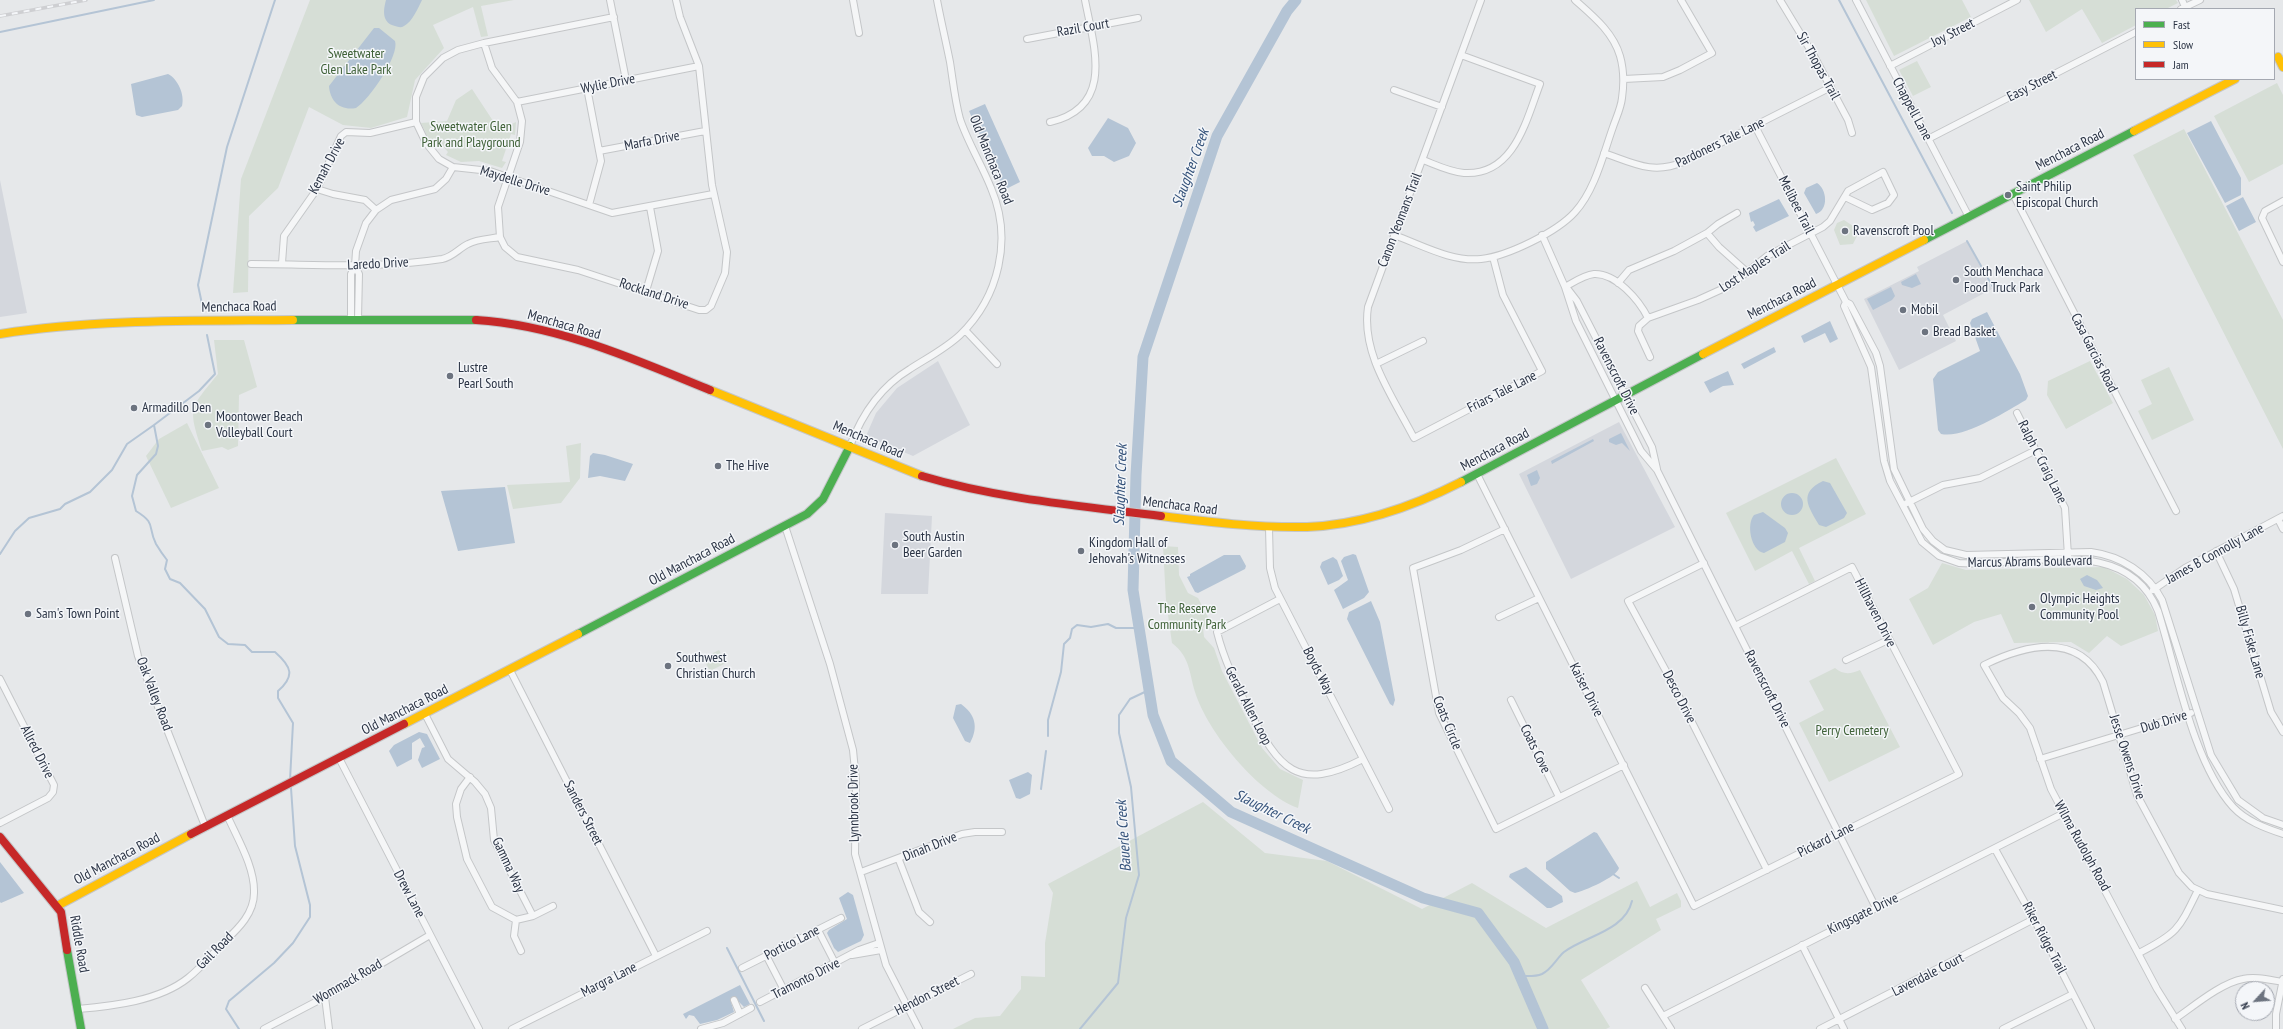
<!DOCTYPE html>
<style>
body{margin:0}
#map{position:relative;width:2283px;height:1029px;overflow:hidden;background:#e6e8ea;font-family:"PT Sans Narrow",sans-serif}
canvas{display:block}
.legend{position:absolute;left:2135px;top:8px;width:140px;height:72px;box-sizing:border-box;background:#f4f6f9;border:1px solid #a4a8b1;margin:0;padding:5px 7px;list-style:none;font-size:12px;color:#2b3445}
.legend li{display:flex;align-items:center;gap:8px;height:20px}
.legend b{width:20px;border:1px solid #a4a8b1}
.north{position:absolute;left:2235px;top:981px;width:40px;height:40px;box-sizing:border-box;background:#f4f6f9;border:1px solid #a4a8b1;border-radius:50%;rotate:244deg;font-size:11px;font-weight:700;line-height:16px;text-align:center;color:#2b3445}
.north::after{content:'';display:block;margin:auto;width:14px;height:18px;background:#6c737f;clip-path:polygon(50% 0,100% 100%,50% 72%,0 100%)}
</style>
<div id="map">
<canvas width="2283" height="1029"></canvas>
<ul class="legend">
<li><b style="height:5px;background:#4caf50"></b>Fast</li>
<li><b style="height:5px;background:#ffc107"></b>Slow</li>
<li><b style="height:5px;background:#c62828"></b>Jam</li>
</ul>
<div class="north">N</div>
</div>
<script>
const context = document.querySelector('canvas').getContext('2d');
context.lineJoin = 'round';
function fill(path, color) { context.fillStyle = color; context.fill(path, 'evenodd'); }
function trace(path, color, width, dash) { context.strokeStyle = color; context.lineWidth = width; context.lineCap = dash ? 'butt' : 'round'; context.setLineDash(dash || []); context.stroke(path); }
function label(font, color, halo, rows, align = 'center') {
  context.font = font + ' "PT Sans Narrow",sans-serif'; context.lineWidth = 3; context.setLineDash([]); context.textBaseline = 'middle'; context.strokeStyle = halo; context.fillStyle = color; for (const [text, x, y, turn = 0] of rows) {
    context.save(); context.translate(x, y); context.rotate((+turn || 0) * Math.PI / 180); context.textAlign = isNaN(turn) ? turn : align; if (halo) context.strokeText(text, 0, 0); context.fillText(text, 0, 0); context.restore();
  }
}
fill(new Path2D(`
 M0 180 27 313 0 317Z
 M1967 241 1992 289 1943 315 1956 341 1899 370 1864 299 1919 271 1917 267Z
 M938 361 970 425 913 456 866 436 876 413 897 388Z
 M1619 422 1675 527 1571 579 1519 474Z
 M885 513 932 516 928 594H881Z`), '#d4d7dd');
fill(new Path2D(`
 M310 0H514L481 6 488 36 481 37 473 7 433 25 444 48 415 80 407 117 371 128 343 125 309 107 278 188 249 216 248 292 233 293 241 179Z
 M1866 0H1962L1971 17 1894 56Z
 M2029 0H2176L2178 3 2166 9H2136V25L2102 43 2082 9 2046 32Z
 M1917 61 1931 87 1913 96 1899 70Z
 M2277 83 2283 95V164L2249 182 2214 116Z
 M472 89 499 130 516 122 515 135 511 134 502 161 506 162 502 168 479 161 461 162 446 155 448 152 437 140 431 144 421 123 447 121 456 100Z
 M2184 129 2283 320V449L2133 155Z
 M1844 220 1856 228 1857 236 1853 244 1840 245 1834 230 1837 223Z
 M214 340H244L257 387 239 395 238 446 228 450 222 447 202 451C188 406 189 410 218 374Z
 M2090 361 2113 403 2066 429 2047 395 2048 381Z
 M2169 367 2194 420 2152 440 2138 411 2152 404 2141 380Z
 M187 423 219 488 171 508 146 456 159 439Z
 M581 443 580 478 561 503 513 509 507 485 570 482 566 446Z
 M1836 458 1866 514 1799 548 1815 581 1809 584 1792 551 1755 571 1726 513Z
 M1163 546 1178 547 1179 575 1188 593 1198 598 1209 619 1203 628 1204 637 1214 648 1222 671 1262 748 1280 769 1303 780 1298 808C1258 793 1208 733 1195 692 1189 672 1190 657 1172 643L1166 601Z
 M1942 563 1966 570 2104 567 2127 579 2144 595 2155 615 2158 631 2121 646 2107 636 2089 653 2071 642 2014 643 2001 614 1974 622 1933 645 1909 599 1928 588Z
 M719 650 726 663 710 671 703 658Z
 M1835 668C1843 675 1851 674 1860 670L1900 747 1829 782 1799 723 1824 710 1809 681Z
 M1203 802 1265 853 1327 861 1422 909 1472 883 1546 928 1637 881 1650 907 1677 893 1681 901V907L1656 919 1661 930 1581 980 1610 1027 1606 1029H953L975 1018 1000 1016 1021 989V976L1045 977V943L1053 893 1048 884Z`), '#d6ded6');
fill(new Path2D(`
 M386 0H422C418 8 412 22 404 26 401 28 398 27 395 26 382 23 383 11 386 0Z
 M374 28H379L395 41C400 55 369 100 356 108 340 111 330 101 329 86Z
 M168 74C178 79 185 95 182 106L178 110 142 117 136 115 131 84Z
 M985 104 1020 182 1004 190 969 111Z
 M1108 118 1128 128 1136 143 1129 156 1114 162 1104 156H1092L1088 148Z
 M2211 121 2241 178V195L2225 203 2187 133Z
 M1817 183C1827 189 1829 210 1816 214L1804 193 1806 188Z
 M2243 197 2256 222 2239 231 2226 206Z
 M1779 199 1789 216 1756 232 1753 227 1755 225 1753 221 1751 222 1749 213Z
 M1916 274 1921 284 1912 288 1902 285 1901 282Z
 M1891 287 1895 296 1892 300 1873 310 1867 299Z
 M1987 312 2020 374 2028 396 2026 400C2006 411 1965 439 1941 434L1938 430 1933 379 1938 372 1980 351 1970 323 1972 319Z
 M1830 321 1838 339 1830 343 1825 333 1804 343 1801 336Z
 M1774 347 1776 352 1744 369 1741 364Z
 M1728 371 1734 385 1723 386 1710 393 1704 382Z
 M1621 433 1630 451 1622 443 1616 445 1609 442V439Z
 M1593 439 1594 441 1552 464 1551 461Z
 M593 453 605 455 633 464 625 481 600 476 588 478 590 456Z
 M1537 470 1540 478 1537 484 1531 486 1527 475Z
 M1823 481 1830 483 1847 513 1844 518 1826 527 1819 525C1808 506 1798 493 1823 481Z
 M505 487 515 543 458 551 441 491Z
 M1781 504a11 11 0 1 1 22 0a11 11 0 1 1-22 0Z
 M1763 512 1785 528 1788 533 1785 542 1764 553C1751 551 1746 524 1754 515Z
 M1353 554 1356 555 1369 592 1364 598 1343 609 1334 590 1348 580 1341 561 1344 557Z
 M1224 555H1240L1246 566 1245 569 1198 593 1195 592 1187 577 1190 576V574Z
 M1333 557 1337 560 1343 576 1339 580 1328 585 1320 567 1322 562Z
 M2087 575 2097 580 2103 588 2096 590 2084 586 2080 579Z
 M1371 601 1380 622 1395 700 1393 706 1390 704 1347 619 1349 612Z
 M961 704C975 714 979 727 970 743L965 741 953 718 956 705Z
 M419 732 427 734 440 759 422 768 418 760 422 748 425 747 420 738 412 743V759L397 767 389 751 394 745Z
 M1028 772 1032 775 1030 794 1020 799 1016 798 1009 780Z
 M1594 832 1597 833 1619 868C1617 877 1584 891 1575 893L1570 891 1546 869V862Z
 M0 862 24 893 1 903 0 902Z
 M1526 867 1562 896 1563 902 1551 908H1547L1509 877 1510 874Z
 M848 892 853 895 864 935 861 941 838 952 834 948 827 933 829 930 847 919 839 898Z
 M740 985 750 1004 744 1007 736 999 731 1002 734 1012 717 1020 700 1024 694 1016 689 1015 686 1019 683 1014Z`), '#b4c4d5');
trace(new Path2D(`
 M1839 0 1952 213
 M0 32 154 0
 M1967 241 1994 289
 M202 304 198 285 227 147 275 0
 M207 335 215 374 199 391 154 425 158 446 156 454 137 475 132 496 136 511C157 524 147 526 156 544 159 549 163 555 167 560L165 569 170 579 180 583 205 609 219 637 228 644 245 645 252 652H275C292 667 295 676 278 691V698L293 723 290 780
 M0 554 15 531 29 518 60 509 65 504 90 492 112 470 127 444 154 425
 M1048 736V720L1061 672 1064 644 1070 638 1072 629 1077 625 1091 627 1108 624 1116 628H1139
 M1041 789 1046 751
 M1613 874 1619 878
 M727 948 764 1021
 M1520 976C1527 976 1535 977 1542 974 1552 969 1556 959 1564 952 1585 936 1625 931 1632 901
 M239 1029 226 1009 229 1001 274 963 293 943 310 917V905L295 846 291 788
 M1080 1029 1118 983 1126 918 1139 875 1131 787 1119 733V715L1130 699 1149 690`), '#b4c4d5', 2);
trace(new Path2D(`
 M1296 0 1287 11 1217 136 1143 357 1136 475 1133 590 1153 715 1171 761 1231 812 1423 898 1478 913 1514 962 1543 1029`), '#b4c4d5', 11);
const street = new Path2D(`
 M610 0 626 80
 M853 0 859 33
 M1481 0 1368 307C1361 354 1393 397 1414 438L1542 371 1503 295 1493 257
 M1780 0 1814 56 1848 120 1852 133
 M1856 0 1969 217
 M2182 0 2186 9
 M2181 9 2200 0
 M614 17 484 43 458 50 443 58 424 77 416 97V122L426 143 439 159 453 167 490 171 612 213 713 194
 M1027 39 1138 18
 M484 43 492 68 517 102 522 121 520 142 498 207 500 237 505 247 517 257 578 270 699 310H706L711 306 725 273 727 252 712 185 699 66 680 17 676 0
 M1890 66 2017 0
 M1624 79 1663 77 1680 70 1712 53 1681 0
 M587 88 601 161 589 205
 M1394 90 1442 107
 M517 102 699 66
 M1050 122C1115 107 1094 47 1085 0
 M1755 126 1846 302 1850 304 1876 353 1880 366 1894 469 1923 529 1933 541 1945 550 1966 555 2091 552C2121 556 2148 573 2162 600L2211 755 2238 800 2263 818 2283 825
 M1928 139 2136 32
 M599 151 705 131
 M1604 153C1633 163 1653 175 1683 162L1831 87
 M1423 160C1436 165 1450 172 1464 173 1514 176 1526 121 1540 84L1461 55
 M317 189 333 194 365 200 376 210
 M2013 194 2176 511
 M2283 201 2265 211 2262 218 2283 262
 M1707 233 1719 247 1747 272
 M1394 235C1422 245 1451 262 1481 259 1508 256 1557 232 1575 212 1595 190 1603 155 1613 127 1616 118 1621 108 1622 98 1624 84 1624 70 1620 56 1613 32 1593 16 1575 0
 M1542 235 1565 287 1576 321 1641 451 1657 470 1876 908
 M282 263 284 236 317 189 341 136 346 132 370 133 416 122
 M251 264C315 264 378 269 442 259 453 257 458 249 468 244 477 239 489 239 500 237
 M1618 283 1629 270 1674 251 1707 233 1718 224 1737 213
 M1565 287C1574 282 1584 275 1594 274 1616 273 1639 300 1648 318
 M1567 288 1577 301 1652 447 1657 469
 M646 291 658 251 650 207
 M1846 302 1844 306 1871 367 1884 461 1890 481 1922 542 1939 556 1959 563C2025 568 2126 532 2158 611 2176 668 2193 763 2233 807 2246 821 2265 828 2283 834
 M351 319V274L355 266
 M358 319 359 274 355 266 356 251 366 223 376 210 391 200 435 189 446 179 453 167
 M965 330 997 364
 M1650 357 1638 331 1639 326 1648 318 1698 300 1731 285 1767 256 1823 227 1830 221 1848 191 1883 172 1894 195 1888 203 1872 210 1845 197
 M1376 364 1423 341
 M2017 413 2065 508 2068 556
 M850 446C862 414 880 387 910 369 927 358 945 349 960 335 999 297 1013 239 991 188 982 165 968 143 960 119 955 101 953 81 950 62 946 42 941 21 937 0
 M1477 474 1694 906 1959 774 1852 567 1735 626
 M1907 503 1943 485 1980 478 2036 450
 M2278 519 2283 529
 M785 526 830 664 853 750 856 781 855 854 886 965 919 1029
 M1269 528 1270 568 1275 588 1389 809
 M1505 529 1461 550 1413 568 1439 713 1496 829 1624 765
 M2216 551 2234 589 2271 712 2283 732
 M115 558 138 656 205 826
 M1704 563 1628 601 1666 671 1767 870
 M2153 590 2185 568 2283 516
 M1280 599 1217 632C1224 660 1236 684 1249 710 1279 769 1297 793 1363 759
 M1499 617 1539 598
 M1846 660 1888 640
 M510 670 656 956
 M0 679 54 785 53 792 48 798 0 823
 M1511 700 1559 797
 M425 714 448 759 475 782 485 794 491 808 494 840 533 916
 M339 758 479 1029
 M2040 759 2191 713
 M470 777 461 789 456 804 457 817 467 859 492 907 516 920 533 916 553 906
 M1995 849 2047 943 2091 1029
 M899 860 919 912 930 922
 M861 872 962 834 975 832H1002
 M516 920 514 936 521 951
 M818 930 835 963
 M1802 945 1844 1029
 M2139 953C2178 933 2179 929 2198 890
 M852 955 881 950
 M767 957 784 990
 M742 968 841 918
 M1645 988 1671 1029
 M325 997 329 1029
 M734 1000 740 1014
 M760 1002 859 950 879 943
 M78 1009C113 1006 159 1001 188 978 202 967 213 953 225 941 239 928 254 913 254 893 255 867 237 838 227 815
 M1663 1016 2064 813
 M2175 1019C2194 1006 2221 983 2243 979 2255 976 2270 980 2283 982
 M264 1029 325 997 430 935
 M512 1029 707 931
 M701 1029 723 1023 751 1008
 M862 1029 971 974
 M1820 1029 2034 919
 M2003 1029 2073 994
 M2182 1029 2157 989 2051 789 2030 728 2019 713 2003 698 1984 665C2025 645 2078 631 2103 682L2137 795 2179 873 2192 887 2207 894 2283 910
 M2276 1029V1014L2283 979`);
const fast = new Path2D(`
 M1924 240 2134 131
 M293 320H476
 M1461 482 1703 354
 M578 634 807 514 823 499 850 446
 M67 950 81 1029`);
const slow = new Path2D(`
 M2278 57 2283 67
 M2134 131 2235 79
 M0 334C97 319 195 321 293 320
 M1703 354 1924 240
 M710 390 922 476
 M1161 516C1209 522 1257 528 1307 527 1360 525 1414 506 1461 482
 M404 724 578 634
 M57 906 191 834`);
const jam = new Path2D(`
 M476 320C558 325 636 360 710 390
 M922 476C999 499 1081 506 1161 516
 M191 834 404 724
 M0 837 61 912 67 950`);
trace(street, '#c4c6c8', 8);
trace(fast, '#c4c6c8', 10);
trace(slow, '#c4c6c8', 10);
trace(jam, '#c4c6c8', 10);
trace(street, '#f5f6f7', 6);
trace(fast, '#4caf50', 8);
trace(slow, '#ffc107', 8);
trace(jam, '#c62828', 8);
const rail = new Path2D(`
 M0 16 86 0`);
trace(rail, '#cecfd2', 3.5);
trace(rail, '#f4f6f9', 2, [6]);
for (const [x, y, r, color] of [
 [2008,195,4,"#6c737f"],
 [1845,231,4,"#6c737f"],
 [1956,280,4,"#6c737f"],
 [1903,310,4,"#6c737f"],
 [1925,332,4,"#6c737f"],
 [450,376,4,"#6c737f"],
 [134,408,4,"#6c737f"],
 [208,425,4,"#6c737f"],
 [718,466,4,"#6c737f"],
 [895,545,4,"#6c737f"],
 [1081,551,4,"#6c737f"],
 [2032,607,4,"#6c737f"],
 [28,614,4,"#6c737f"],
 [668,666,4,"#6c737f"]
]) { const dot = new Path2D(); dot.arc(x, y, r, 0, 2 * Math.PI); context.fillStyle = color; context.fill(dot); trace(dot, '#f4f6f9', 1.5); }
label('14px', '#2b3445', '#f4f6f9', [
 ["Razil Court",1083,28,-10],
 ["Joy Street",1953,33,-27],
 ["Sir Thopas Trail",1818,66,61],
 ["Wylie Drive",608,84,-11],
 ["Easy Street",2032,86,-27],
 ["Chappell Lane",1912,109,62],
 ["Marfa Drive",652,141,-11],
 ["Pardoners Tale Lane",1720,143,-26],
 ["Menchaca Road",2070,150,-27],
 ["Old Manchaca Road",991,160,68],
 ["Kemah Drive",327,166,-62],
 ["Maydelle Drive",515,181,17],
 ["Melibee Trail",1796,205,63],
 ["Canon Yeomans Trail",1400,220,-69],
 ["Laredo Drive",378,264,-3],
 ["Lost Maples Trail",1755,267,-33],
 ["Rockland Drive",654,294,18],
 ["Menchaca Road",1782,299,-27],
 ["Menchaca Road",239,307,-1],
 ["Menchaca Road",564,325,16],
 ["Casa Garcias Road",2094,353,63],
 ["Ravenscroft Drive",1616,376,63],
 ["Friars Tale Lane",1502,392,-27],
 ["Menchaca Road",868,440,23],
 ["Menchaca Road",1495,450,-28],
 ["Ralph C Craig Lane",2042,462,63],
 ["Menchaca Road",1180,506,7],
 ["James B Connolly Lane",2215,554,-29],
 ["Old Manchaca Road",692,560,-28],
 ["Marcus Abrams Boulevard",2030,562,-1],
 ["Hillhaven Drive",1875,613,63],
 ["Billy Fiske Lane",2250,642,74],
 ["Boyds Way",1318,671,63],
 ["Ravenscroft Drive",1767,689,63],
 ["Kaiser Drive",1586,690,63],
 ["Oak Valley Road",154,694,69],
 ["Desco Drive",1679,697,63],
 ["Gerald Allen Loop",1248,706,63],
 ["Old Manchaca Road",405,710,-27],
 ["Dub Drive",2164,722,-17],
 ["Coats Circle",1447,723,68],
 ["Coats Cove",1535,749,64],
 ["Allred Drive",37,752,63],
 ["Jesse Owens Drive",2127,757,72],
 ["Lynnbrook Drive",854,803,-91],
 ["Sanders Street",583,813,63],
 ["Pickard Lane",1826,840,-27],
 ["Wilma Rudolph Road",2082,846,61],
 ["Dinah Drive",930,847,-22],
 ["Old Manchaca Road",117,859,-28],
 ["Gamma Way",508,865,65],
 ["Drew Lane",409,894,62],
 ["Kingsgate Drive",1863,914,-26],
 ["Riker Ridge Trail",2044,938,62],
 ["Portico Lane",792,943,-27],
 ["Riddle Road",79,944,80],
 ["Gail Road",215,951,-45],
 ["Lavendale Court",1928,975,-27],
 ["Tramonto Drive",806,979,-27],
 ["Margra Lane",609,980,-27],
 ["Wommack Road",348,982,-30],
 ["Hendon Street",927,996,-27]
]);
label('14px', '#3f6138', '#f4f6f9', [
 ["Sweetwater",356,54],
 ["Glen Lake Park",356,70],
 ["Sweetwater Glen",471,127],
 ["Park and Playground",471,143],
 ["The Reserve",1187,609],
 ["Community Park",1187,625],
 ["Perry Cemetery",1852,731]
]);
label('14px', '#2b3445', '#f4f6f9', [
 ["Saint Philip",2016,187],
 ["Episcopal Church",2016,203],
 ["Ravenscroft Pool",1853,231],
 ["South Menchaca",1964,272],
 ["Food Truck Park",1964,288],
 ["Mobil",1911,310],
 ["Bread Basket",1933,332],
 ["Lustre",458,368],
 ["Pearl South",458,384],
 ["Armadillo Den",142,408],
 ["Moontower Beach",216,417],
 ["Volleyball Court",216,433],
 ["The Hive",726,466],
 ["South Austin",903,537],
 ["Beer Garden",903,553],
 ["Kingdom Hall of",1089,543],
 ["Jehovah's Witnesses",1089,559],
 ["Olympic Heights",2040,599],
 ["Community Pool",2040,615],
 ["Sam's Town Point",36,614],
 ["Southwest",676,658],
 ["Christian Church",676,674]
], 'left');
label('italic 15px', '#34527a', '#f4f6f9', [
 ["Slaughter Creek",1191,168,-70],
 ["Slaughter Creek",1121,485,-88],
 ["Slaughter Creek",1272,812,26],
 ["Bauerle Creek",1124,836,-94]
]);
</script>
